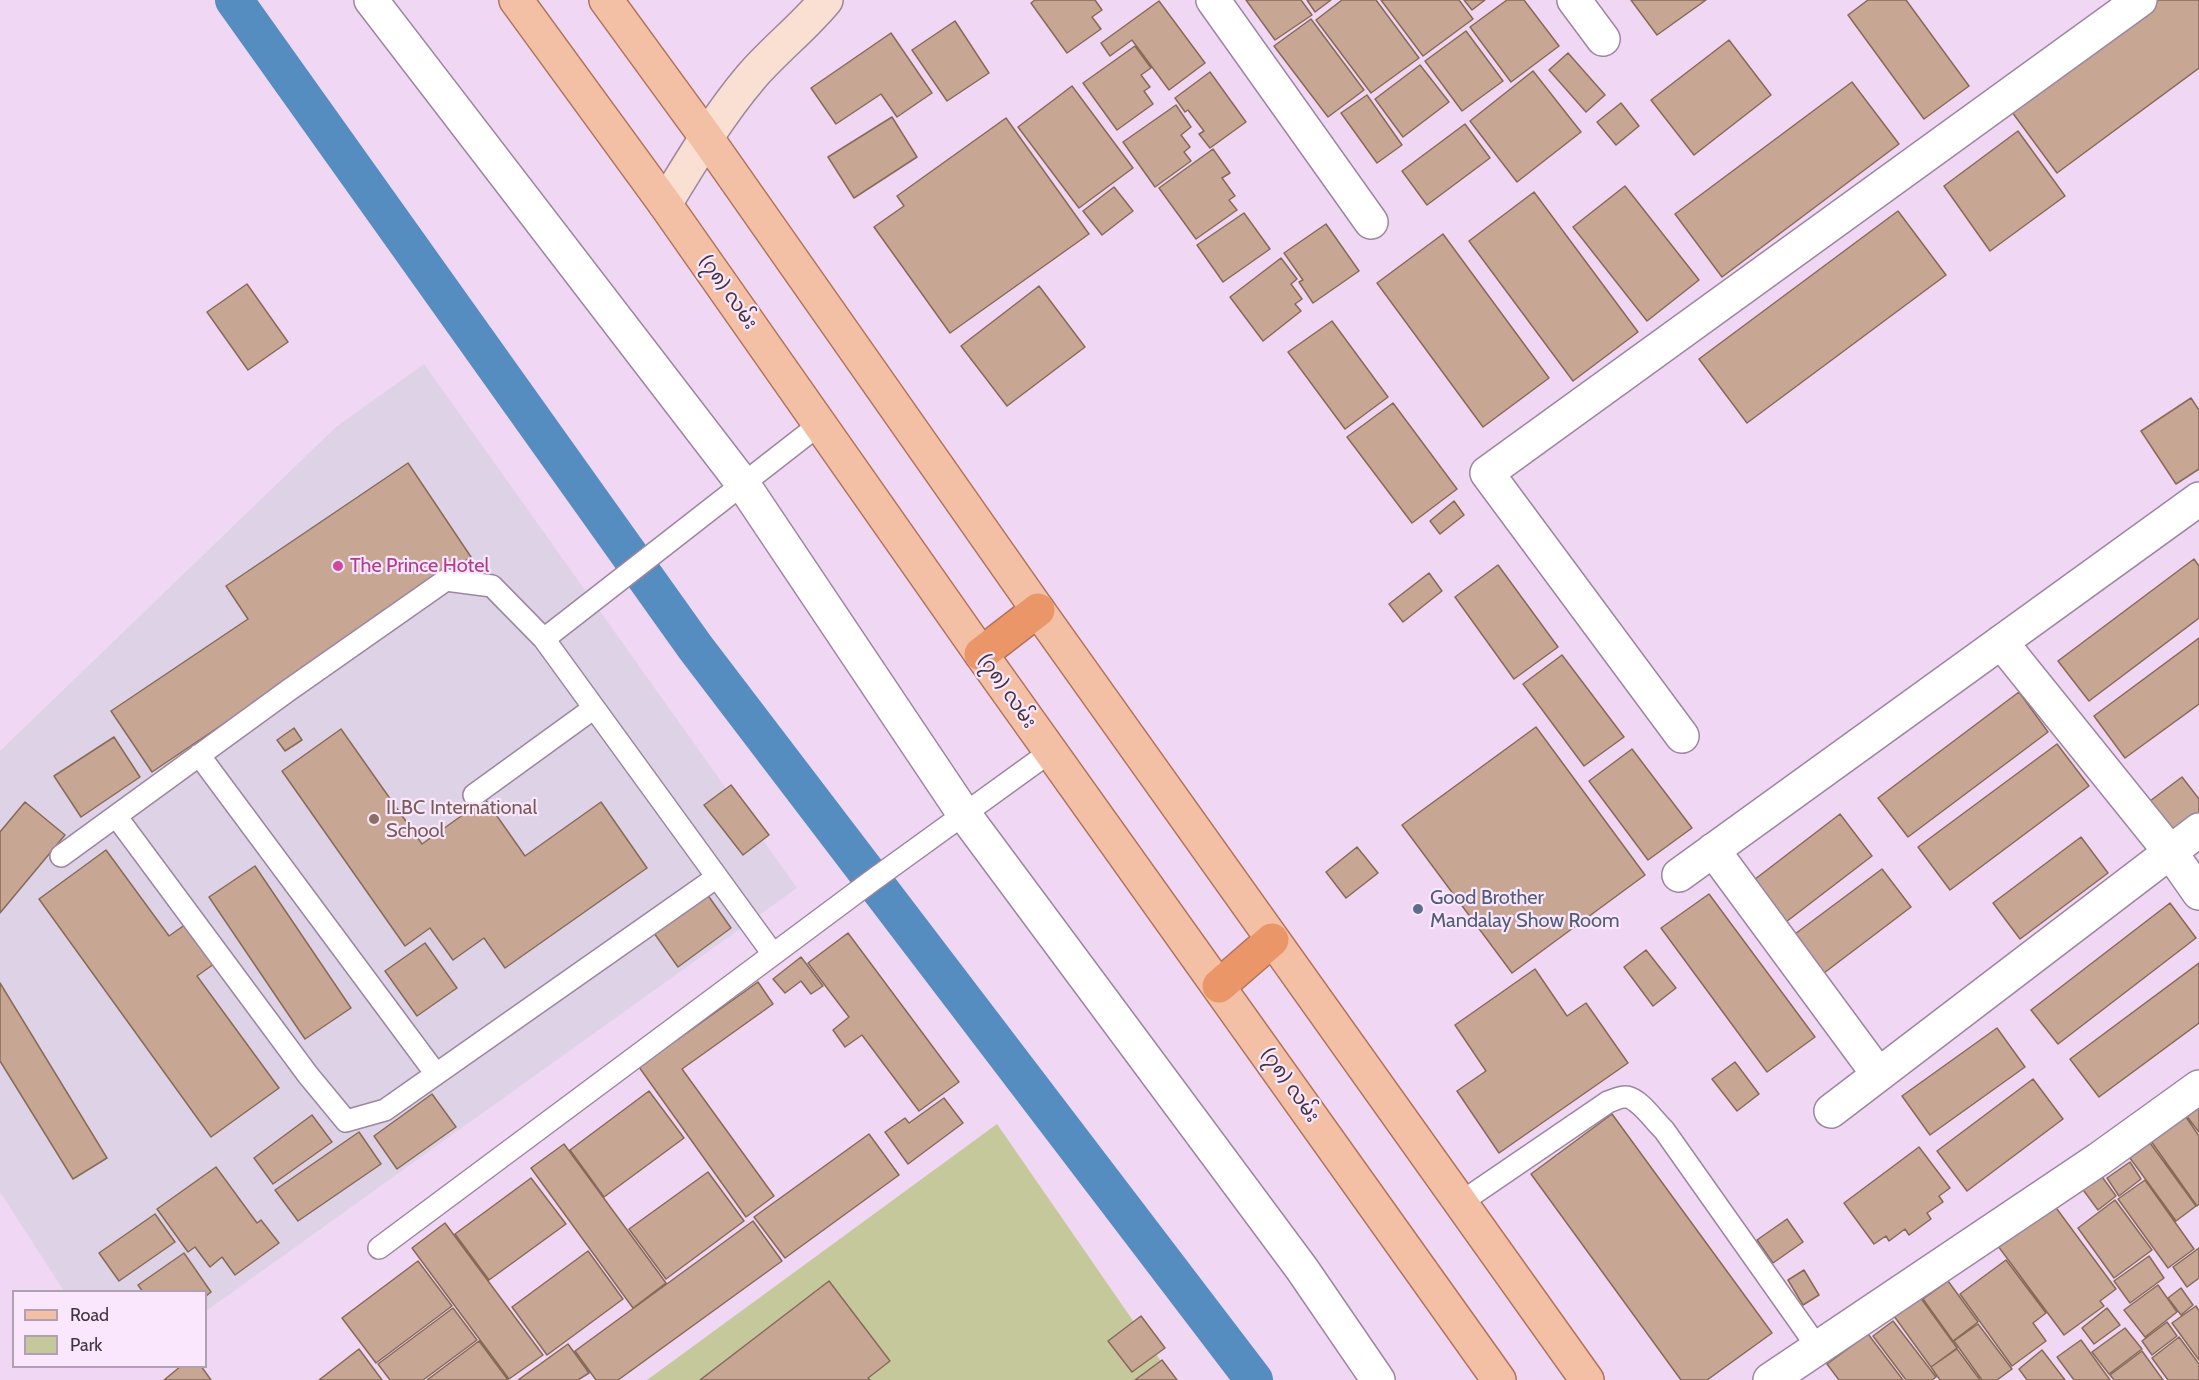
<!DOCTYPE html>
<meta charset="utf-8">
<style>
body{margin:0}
#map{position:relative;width:2199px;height:1380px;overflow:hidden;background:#f0d7f3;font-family:Cabin,sans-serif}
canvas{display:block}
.legend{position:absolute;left:12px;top:1290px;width:195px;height:78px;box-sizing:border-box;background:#fae6fd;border:2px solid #b0a0b2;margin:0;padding:8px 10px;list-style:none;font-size:18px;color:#403641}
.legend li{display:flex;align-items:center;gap:12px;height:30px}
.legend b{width:30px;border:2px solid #b0a0b2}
</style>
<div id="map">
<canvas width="2199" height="1380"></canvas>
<ul class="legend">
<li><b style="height:8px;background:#f3c0a5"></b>Road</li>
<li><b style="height:16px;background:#c5c89a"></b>Park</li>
</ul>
</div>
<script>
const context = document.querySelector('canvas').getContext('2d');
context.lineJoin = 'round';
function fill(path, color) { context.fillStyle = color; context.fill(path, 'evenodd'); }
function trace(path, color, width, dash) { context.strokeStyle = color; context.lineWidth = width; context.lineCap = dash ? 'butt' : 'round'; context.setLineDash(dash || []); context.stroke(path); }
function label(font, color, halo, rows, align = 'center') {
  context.font = font + ' Cabin,"Noto Sans Myanmar",sans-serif'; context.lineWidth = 4.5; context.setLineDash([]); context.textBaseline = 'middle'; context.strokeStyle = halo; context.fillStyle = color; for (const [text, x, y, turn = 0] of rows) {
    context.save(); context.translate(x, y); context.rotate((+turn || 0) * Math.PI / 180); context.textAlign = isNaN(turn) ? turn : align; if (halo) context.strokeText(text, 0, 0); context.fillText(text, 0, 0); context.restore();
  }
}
fill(new Path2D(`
 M424 364 797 888 206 1311V1292L64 1291 0 1192V751L336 427Z`), '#ddd2e6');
fill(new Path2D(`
 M997 1124 1174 1380H647Z`), '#c5c89a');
trace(new Path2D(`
 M234 0 695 647 1254 1380`), '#558dc0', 38);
const building = new Path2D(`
 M1035 0H1095L1102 10 1092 17 1101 29 1067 53 1031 3Z
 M1246 0H1301L1312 15 1275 40Z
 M1307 0H1331L1315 12Z
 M1342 0H1376L1419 58 1371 93 1316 20Z
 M1381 0H1459L1473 19 1423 56Z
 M1464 0H1485L1472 10Z
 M1507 0H1524L1559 46 1511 82 1470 27Z
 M1631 0H1706L1657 35Z
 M1868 0H1906L1969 86 1924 119 1848 15Z
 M2155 0H2199V68L2057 173 2009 108Z
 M1159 1 1205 63 1169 90 1132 40 1110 56 1101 43Z
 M1311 19 1364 90 1328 117 1274 46Z
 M955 21 989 73 947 101 912 50Z
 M1466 31 1503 81 1462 111 1425 61Z
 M891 33 932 93 897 117 881 94 836 124 811 88Z
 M1729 40 1771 95 1694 155 1651 100Z
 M1135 46 1151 68 1141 75 1150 87 1144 91 1153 104 1117 130 1083 83Z
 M1568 53 1605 95 1586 112 1549 70Z
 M1420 65 1449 102 1403 137 1375 99Z
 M1533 71 1581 132 1517 182 1470 121Z
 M1210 72 1246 122 1210 148 1199 134 1204 131 1188 110 1185 112 1175 98Z
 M1852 82 1899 144 1722 277 1675 214Z
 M1072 86 1133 168 1079 208 1018 127Z
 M1367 95 1402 145 1377 163 1341 113Z
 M1621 103 1639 126 1616 145 1597 122Z
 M1176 105 1191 127 1181 135 1190 147 1184 152 1191 161 1155 187 1123 142Z
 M892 117 917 157 854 198 828 157Z
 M1006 118 1089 234 950 333 874 227 904 206 897 196Z
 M1465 124 1490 158 1427 205 1402 171Z
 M2018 131 2065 196 1990 251 1944 186Z
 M1213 149 1230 173 1222 178 1235 196 1229 200 1237 210 1196 239 1159 188Z
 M1625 186 1699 280 1647 321 1573 227Z
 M1114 187 1133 211 1102 235 1083 211Z
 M1534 192 1638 332 1573 381 1469 241Z
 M1898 211 1946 275 1747 423 1699 359Z
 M1244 213 1270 249 1223 282 1197 245Z
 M1326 224 1359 271 1313 303 1299 282 1303 280 1284 253Z
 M1443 234 1549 378 1483 427 1377 283Z
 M1281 258 1297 279 1291 284 1302 299 1295 304 1301 311 1263 341 1230 297Z
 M247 284 288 342 248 370 207 312Z
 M1039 286 1085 347 1007 406 961 346Z
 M1332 321 1388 397 1345 429 1288 352Z
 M2191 398 2199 410V469L2176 484 2141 431Z
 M1393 403 1457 489 1412 523 1347 437Z
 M408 463 471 557 152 772 111 711 248 619 226 586Z
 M1454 501 1464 515 1440 534 1430 521Z
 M2194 559 2199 566V618L2089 701 2058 661Z
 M1498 565 1558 647 1514 679 1455 597Z
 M1429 573 1442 591 1403 622 1389 604Z
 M2199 638V704L2125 758 2094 716Z
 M1562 655 1624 737 1584 766 1523 684Z
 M2019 692 2048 732 1908 837 1878 798Z
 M1536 727 1645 875 1512 973 1402 825Z
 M294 728 302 740 285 751 277 740Z
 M341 729 422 844 485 799 525 856 601 802 647 868 505 968 484 938 453 960 430 928 405 946 282 771Z
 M114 737 140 777 81 817 54 776Z
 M2057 744 2089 786 1950 890 1918 847Z
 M1632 749 1692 828 1648 860 1589 781Z
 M2182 777 2199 799V814L2174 833 2150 801Z
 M731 785 769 835 743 855 704 805Z
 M25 802 65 835 0 913V832Z
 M1840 814 1872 856 1782 925 1750 883Z
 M2081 837 2108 873 2020 939 1993 903Z
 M1357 847 1378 873 1346 898 1326 872Z
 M106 850 169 936 186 924 214 964 197 976 279 1088 211 1137 39 899Z
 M255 866 351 1008 305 1039 209 897Z
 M1882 869 1911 907 1820 976 1791 937Z
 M707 894 731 928 678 967 654 933Z
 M1709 894 1815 1037 1767 1072 1661 928Z
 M2170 903 2196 938 2058 1044 2031 1010Z
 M848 933 959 1082 919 1111 862 1035 845 1047 833 1030 849 1017 808 963Z
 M425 943 457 988 417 1016 385 971Z
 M1646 950 1676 988 1653 1006 1624 967Z
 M801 957 823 986 811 994 801 981 785 993 773 979Z
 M2199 963V1023L2099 1097 2070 1059Z
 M1535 969 1567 1016 1586 1003 1628 1063 1499 1153 1457 1091 1486 1071 1455 1025Z
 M758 982 773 1004 682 1069 774 1196 746 1217 639 1067Z
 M0 983 107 1158 73 1179 0 1061Z
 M1997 1028 2025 1067 1930 1135 1902 1096Z
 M1735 1062 1759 1094 1737 1111 1712 1079Z
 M2033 1079 2063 1119 1967 1191 1937 1151Z
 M649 1091 684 1138 604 1197 570 1150Z
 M432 1094 456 1127 397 1169 374 1136Z
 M944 1098 963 1123 908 1164 885 1132 905 1118 909 1123Z
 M2199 1103V1132L2185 1114Z
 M1612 1114 1772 1333 1707 1380H1681L1531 1174Z
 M312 1115 332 1142 273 1184 254 1158Z
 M2186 1117 2199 1136V1204L2197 1206 2151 1141Z
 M359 1132 381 1164 298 1221 275 1190Z
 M869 1134 899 1175 785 1258 754 1217Z
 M2150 1143 2196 1206 2176 1221 2130 1158Z
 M564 1144 666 1283 633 1308 531 1168Z
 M1919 1147 1950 1188 1939 1196 1943 1202 1927 1213 1931 1219 1909 1235 1905 1229 1889 1241 1886 1236 1874 1244 1844 1203Z
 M2130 1162 2141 1179 2119 1196 2107 1178Z
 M216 1167 257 1223 261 1220 279 1243 235 1275 222 1257 210 1267 195 1247 188 1252 157 1209Z
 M708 1172 744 1221 666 1279 629 1229Z
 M2100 1174 2116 1196 2098 1210 2081 1187Z
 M531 1178 566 1224 489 1280 455 1234Z
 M2145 1180 2194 1249 2168 1268 2118 1199Z
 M2115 1200 2152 1250 2114 1278 2078 1228Z
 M2054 1205 2116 1289 2100 1301 2104 1306 2064 1335 1998 1246Z
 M155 1214 175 1242 119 1281 99 1253Z
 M1787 1219 1803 1242 1773 1263 1757 1240Z
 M753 1221 782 1261 618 1380H596L575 1351Z
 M445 1223 543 1355 509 1379 412 1248Z
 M2199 1248V1278L2187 1287 2173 1267Z
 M588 1251 623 1299 547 1355 512 1307Z
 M184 1253 211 1292 206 1296V1292H143L138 1285Z
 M2149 1256 2164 1278 2130 1303 2114 1281Z
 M2006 1260 2046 1313 2033 1323 2046 1341 2012 1366 1960 1294Z
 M418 1261 452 1306 376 1363 342 1318Z
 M1804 1270 1819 1295 1803 1305 1788 1280Z
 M829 1281 890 1361 868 1378 870 1380H700Z
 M1948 1281 1978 1322 1953 1341 1923 1299Z
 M2158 1285 2177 1312 2145 1337 2124 1310Z
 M2181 1288 2193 1305 2181 1315 2168 1298Z
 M1920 1297 1957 1348 1931 1367 1894 1316Z
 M2196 1306 2199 1311V1360L2172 1323Z
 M453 1308 477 1340 423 1380H390L378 1364Z
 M2107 1308 2120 1325 2094 1344 2082 1328Z
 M1141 1316 1165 1348 1132 1372 1108 1341Z
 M1893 1321 1936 1377 1932 1380H1906L1873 1336Z
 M2167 1322 2177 1336 2152 1355 2142 1341Z
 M1978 1324 2012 1369 1997 1380H1982L1954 1341Z
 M2125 1328 2142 1349 2109 1374 2092 1352Z
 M1868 1334 1903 1380H1839L1827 1364Z
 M2179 1337 2199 1364V1380H2168L2152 1358Z
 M2081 1340 2110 1380H2074L2057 1357Z
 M479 1341 508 1380H427Z
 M568 1344 589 1373 578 1380H518Z
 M359 1349 382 1380H319Z
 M1957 1349 1980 1380H1940L1931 1367Z
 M2042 1350 2065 1380H2027L2019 1369Z
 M2142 1351 2163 1380H2114L2110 1375Z
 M1162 1360 1177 1380H1135Z
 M181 1366H201L211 1380H164Z`);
fill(building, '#c7a694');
trace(building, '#886a59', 1.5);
const lane = new Path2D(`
 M199 755 436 1074
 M474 795 594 708
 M116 816 308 1075 346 1121 385 1110 717 877
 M61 856 289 690 446 580 492 586 544 639
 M773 954 544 639 820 424
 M1460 1203 1608 1102C1614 1100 1621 1096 1627 1097 1641 1100 1654 1121 1664 1130L1818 1348
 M379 1248 873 880 1050 752`);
const street = new Path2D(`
 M371 0 743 484 964 814 1302 1269 1378 1380
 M1213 0 1371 222
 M1574 0 1603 39
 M2001 642 2171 853 2199 893
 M1682 736 1487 473 2140 0
 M1713 850 1878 1074
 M1679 875 2199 499
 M1831 1111 2199 830
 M1770 1380 2099 1159 2199 1087`);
const secondary = new Path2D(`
 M665 204C692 160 718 116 751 77 774 50 803 28 826 0`);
const primary = new Path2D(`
 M516 0 665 204 981 654 1499 1380
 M606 0 706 137 1038 610 1587 1380`);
const highway = new Path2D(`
 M981 654 1038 610
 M1219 986 1272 940`);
trace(lane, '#9d86a0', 24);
trace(street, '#9d86a0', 36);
trace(secondary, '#9d86a0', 36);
trace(primary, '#af745b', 36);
trace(highway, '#af745b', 36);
trace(lane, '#fff', 21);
trace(street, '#fff', 33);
trace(secondary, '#f9e0d2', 33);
trace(primary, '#f3c0a5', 33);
trace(highway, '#eb9669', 33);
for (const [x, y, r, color] of [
 [338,566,6,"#d1479c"],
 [374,819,6,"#8d6e63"],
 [1418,909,6,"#5c6f8a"]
]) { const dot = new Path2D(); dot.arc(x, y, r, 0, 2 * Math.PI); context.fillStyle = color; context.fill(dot); trace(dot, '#fae6fd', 2); }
label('20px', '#403641', '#fae6fd', [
 ["(၇၈) လမ်း",728,292,55],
 ["(၇၈) လမ်း",1007,691,55],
 ["(၇၈) လမ်း",1290,1085,55]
]);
label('20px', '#b23c85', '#fae6fd', [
 ["The Prince Hotel",350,566]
], 'left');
label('20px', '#785e54', '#fae6fd', [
 ["ILBC International",386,808],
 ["School",386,831]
], 'left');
label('20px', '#4e5e75', '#fae6fd', [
 ["Good Brother",1430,898],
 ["Mandalay Show Room",1430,921]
], 'left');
</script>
